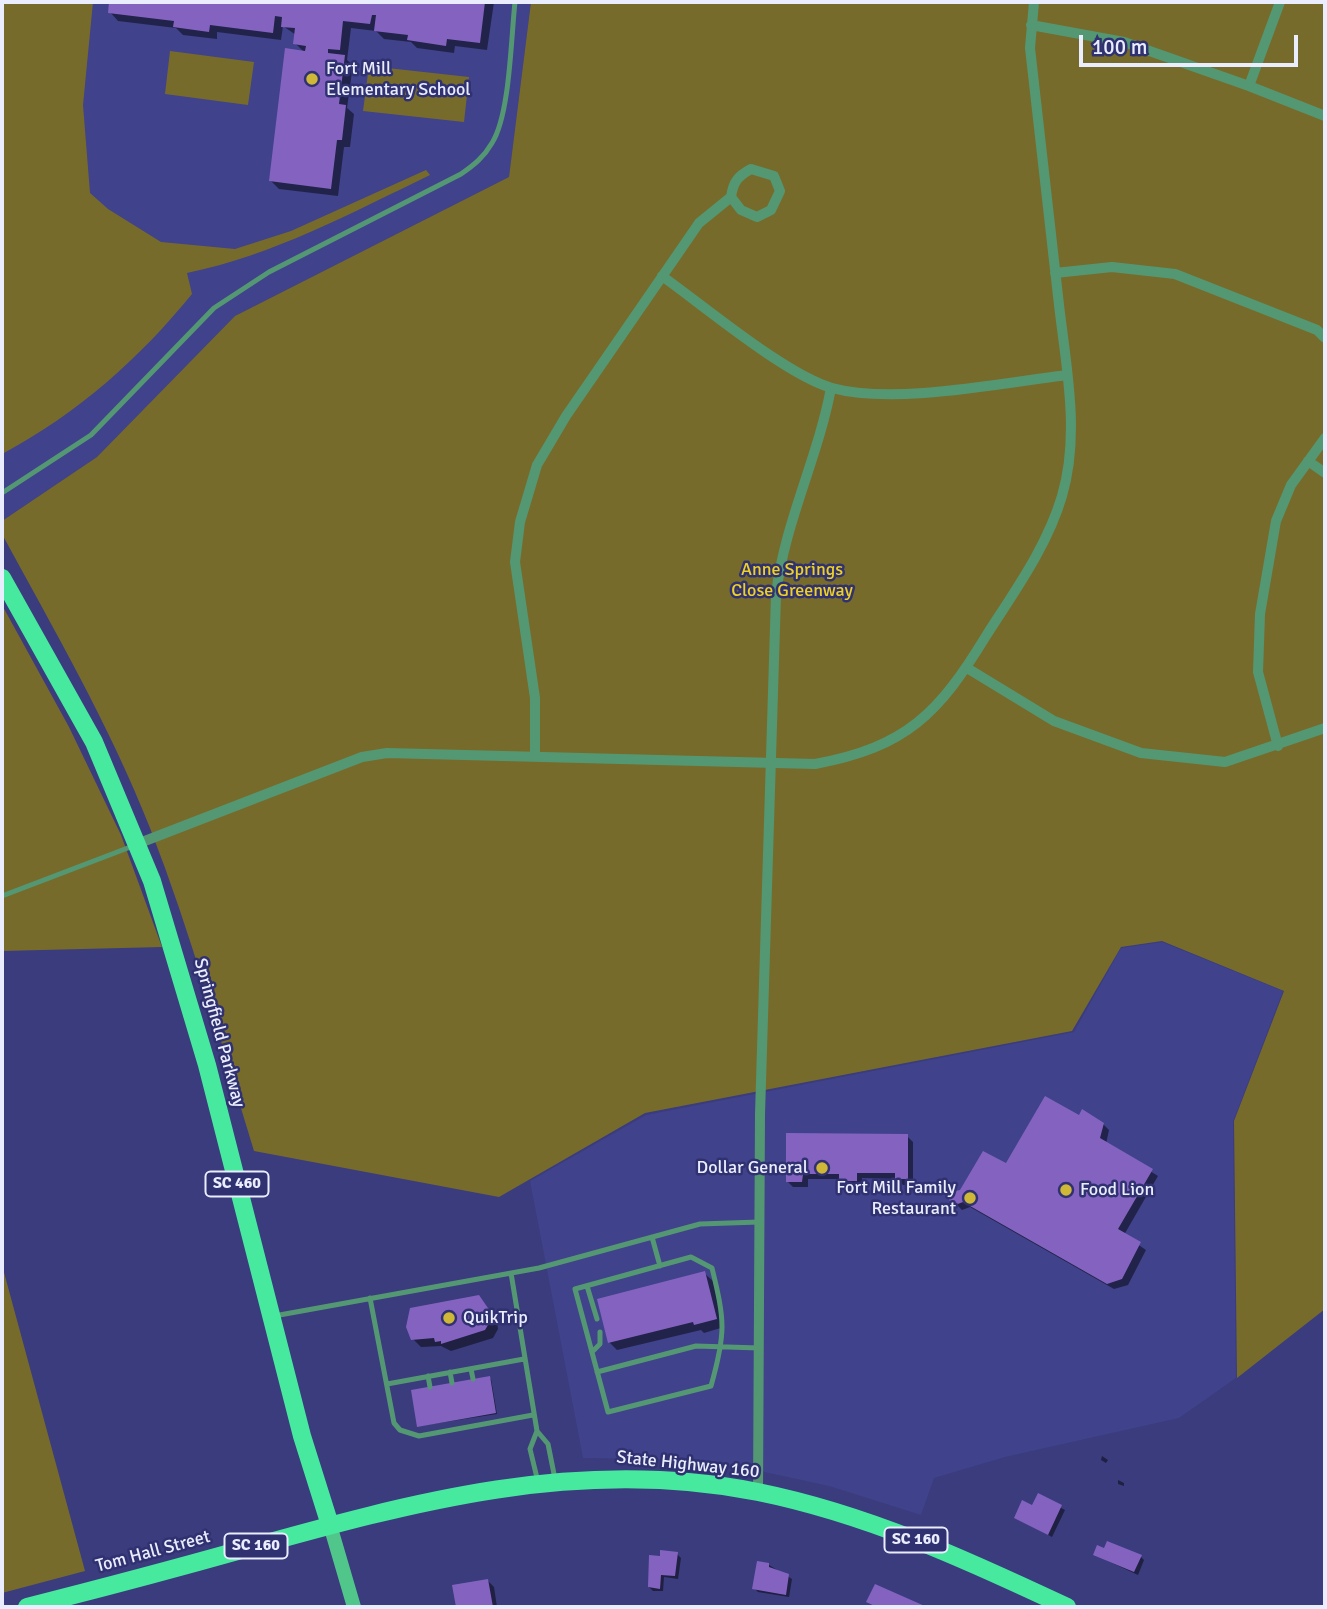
<!DOCTYPE html>
<style>
body{margin:0}
#map{position:relative;width:1327px;height:1609px;overflow:hidden;background:#3a3c7d;font-family:Signika,sans-serif}
canvas{display:block}
.frame{position:absolute;inset:0;border:4px solid #eaedfd;pointer-events:none}
.scale{position:absolute;left:1079px;top:35px;width:219px;height:32px;box-sizing:border-box;border:4px solid #eaedfd;border-top:0;padding-left:9px;font-size:21px;line-height:24px;white-space:nowrap;color:#eaedfd;-webkit-text-stroke:5px #303171;paint-order:stroke}
</style>
<div id="map">
<canvas width="1327" height="1609"></canvas>
<div class="frame"></div>
<div class="scale">100 m</div>
</div>
<script>
const context = document.querySelector('canvas').getContext('2d');
context.lineJoin = 'round';
function fill(path, color) { context.fillStyle = color; context.fill(path, 'evenodd'); }
function trace(path, color, width, dash) { context.strokeStyle = color; context.lineWidth = width; context.lineCap = dash ? 'butt' : 'round'; context.setLineDash(dash || []); context.stroke(path); }
function label(font, color, halo, rows, align = 'center') {
  context.font = font + ' Signika,sans-serif'; context.lineWidth = 5; context.setLineDash([]); context.textBaseline = 'middle'; context.strokeStyle = halo; context.fillStyle = color; for (const [text, x, y, turn = 0] of rows) {
    context.save(); context.translate(x, y); context.rotate((+turn || 0) * Math.PI / 180); context.textAlign = isNaN(turn) ? turn : align; if (halo) context.strokeText(text, 0, 0); context.fillText(text, 0, 0); context.restore();
  }
}
fill(new Path2D(`
 M2 2H531L509 177 235 316 97 457 2 521Z
 M1162 942 1283 991 1233 1122 1236 1378 1179 1418 1005 1457 934 1478 921 1515 829 1486 755 1470 656 1459 583 1458 530 1181 646 1115 1074 1032 1121 948Z`), '#40428b');
fill(new Path2D(`
 M2 2H93L83 105 90 193 108 209 161 242 235 249 291 231 426 170 430 175C351 213 274 255 187 273L192 294C139 359 78 413 4 453L2 450Z
 M531 2H1325V1309L1237 1378 1234 1121 1284 991 1162 941 1121 947 1072 1031 645 1113 499 1197 254 1151C221 1043 191 933 150 828 110 726 54 630 2 534V521L97 457 235 316 509 177Z
 M170 51 254 62 248 105 165 94Z
 M369 66 469 77 464 122 363 111Z
 M2 605 69 727 121 835 162 947 2 951Z
 M2 1265 85 1571 2 1593Z`), '#776b2c');
fill(new Path2D(`
 M111 2H494L487 50 455 46 454 53 417 48 411 42 384 39 376 31 351 28 347 60 353 65 347 108 354 114 350 147H344L338 196 279 189 271 181 305 53 295 43 296 35 283 26 281 40 217 32V39L183 35 176 28 118 21 110 12Z
 M1079 1117 1103 1124 1109 1130 1106 1144 1158 1176 1124 1235 1146 1250 1128 1285 1114 1289 970 1207 962 1210 951 1199Z
 M788 1134 907 1136 913 1142V1185H903L897 1179 862 1178V1186H847L841 1179H808V1187H793L787 1181Z
 M704 1273 713 1281 724 1327 704 1333 701 1330 617 1350 609 1342Z
 M478 1297 497 1321 498 1329 493 1338 451 1351 441 1346 421 1347 413 1339Z
 M491 1379 497 1414 419 1426Z
 M1102 1456 1108 1460 1106 1463 1101 1460Z
 M1118 1480 1124 1483V1486L1118 1484Z
 M1038 1496 1065 1510 1052 1537 1016 1517 1033 1507Z
 M1105 1551 1141 1557 1144 1560 1138 1575 1095 1555Z
 M677 1554 681 1558 678 1579 664 1577 663 1591H653L649 1587 661 1558Z
 M769 1565 792 1579 789 1597 758 1592 754 1588Z
 M488 1581 494 1587 497 1607H458L454 1586Z`), '#0007');
fill(new Path2D(`
 M109 2H485L480 43 447 39 446 46 407 40 408 35 374 31 376 15H372L370 24 343 21 340 50 328 49V53L345 55 339 104 346 105 342 140H337L331 189 269 181 285 48 305 51 306 46 293 44 295 28 281 27 282 17 275 16 273 33 210 25 209 32 173 27 174 21 108 13Z
 M1045 1096 1079 1115 1082 1109 1104 1123 1100 1138 1153 1169 1118 1229 1141 1242 1122 1279 1107 1284 963 1202 955 1205 949 1200 950 1192 960 1190 983 1151 1006 1163Z
 M786 1133 908 1134V1179H895V1173H857V1181H839V1174H803L802 1182H786Z
 M705 1271 717 1319 694 1325 693 1322 608 1343 597 1299Z
 M479 1295 490 1311 491 1320 485 1330 441 1344V1341L435 1342 434 1338 411 1340 406 1327 410 1308Z
 M490 1376 496 1413 417 1427 411 1390Z
 M1038 1493 1062 1505 1048 1535 1014 1518 1022 1500 1032 1505Z
 M1107 1541 1142 1555 1134 1572 1093 1555 1097 1545 1104 1548Z
 M660 1550 678 1552 675 1576 661 1575 660 1589 648 1587 649 1555 660 1556Z
 M757 1561 769 1563V1567L789 1574 786 1595 752 1589Z
 M488 1579 493 1607H456L452 1585Z
 M875 1584 927 1607H877L866 1602Z`), '#8463c0');
trace(new Path2D(`
 M2 493 91 435 214 308 269 272 461 174C474 165 484 157 492 143 510 115 511 37 515 2
 M2 896 133 846
 M652 1237 660 1266
 M691 1257 712 1268C725 1321 726 1333 711 1386L608 1412 575 1289Z
 M511 1273 537 1431 548 1444 555 1479
 M587 1286 597 1319
 M370 1298 394 1423 400 1430 419 1436 533 1415
 M274 1316 539 1268 700 1224 759 1222
 M592 1352 600 1344V1332
 M471 1369 473 1379
 M450 1372 452 1383
 M597 1372 696 1346 759 1348
 M428 1376 430 1387
 M387 1384 524 1359
 M537 1431 530 1449 538 1482`), '#549873', 5);
trace(new Path2D(`
 M1280 2 1249 86 1325 116
 M1031 25 1124 42 1249 86
 M1055 273 1112 267 1175 274 1317 330 1325 338
 M662 276C704 306 786 375 832 388 894 405 1002 383 1067 375
 M1308 461 1325 473
 M967 668 1054 721 1141 753 1225 762 1325 728
 M1278 746 1258 672 1260 614 1276 521 1291 485 1325 438
 M535 756V698L515 562 520 522 537 465 566 416 699 223 731 197C733 182 738 176 751 169L774 176 780 191 771 210 757 217 741 210 731 197
 M137 844 362 757 387 753 815 764C907 747 939 713 986 636 1014 592 1047 547 1062 496 1081 432 1065 362 1058 296 1049 213 1039 131 1030 48L1034 2
 M758 1492 760 1114 776 595C784 524 818 458 831 388`), '#549873', 10);
trace(new Path2D(`
 M330 1525 354 1607`), '#51c68b', 14);
trace(new Path2D(`
 M2 578 94 742 152 881 207 1065 302 1436 330 1525
 M27 1607C98 1589 170 1570 241 1550 413 1502 579 1456 758 1492 867 1514 967 1560 1067 1607`), '#47e99e', 18);
for (const [x, y, r, color] of [
 [312,79,7,"#cfb837"],
 [822,1168,7,"#cfb837"],
 [1066,1190,7,"#cfb837"],
 [970,1198,7,"#cfb837"],
 [449,1318,7,"#cfb837"]
]) { const dot = new Path2D(); dot.arc(x, y, r, 0, 2 * Math.PI); context.fillStyle = color; context.fill(dot); trace(dot, '#303171', 2.5); }
for (const [x, y, w] of [
 [237,1184,63],
 [916,1540,63],
 [256,1546,63]
]) { const box = new Path2D(); box.roundRect(x - w / 2, y - 12.5, w, 25, 5); context.fillStyle = '#303171'; context.fill(box); trace(box, '#eaedfd', 2); }
label('bold 16px', '#eaedfd', null, [
 ["SC 460",237,1184],
 ["SC 160",916,1540],
 ["SC 160",256,1546]
]);
label('18px', '#eaedfd', '#303171', [
 ["Fort Mill",326,69],
 ["Elementary School",326,90],
 ["Dollar General",808,1168,"right"],
 ["Fort Mill Family",956,1188,"right"],
 ["Restaurant",956,1209,"right"],
 ["Food Lion",1080,1190],
 ["QuikTrip",463,1318]
], 'left');
label('18px', '#eed122', '#303171', [
 ["Anne Springs",792,570],
 ["Close Greenway",792,591]
]);
label('18px', '#eaedfd', '#303171', [
 ["Springfield Parkway",219,1033,75],
 ["State Highway 160",688,1465,6],
 ["Tom Hall Street",153,1552,-15]
]);
</script>
